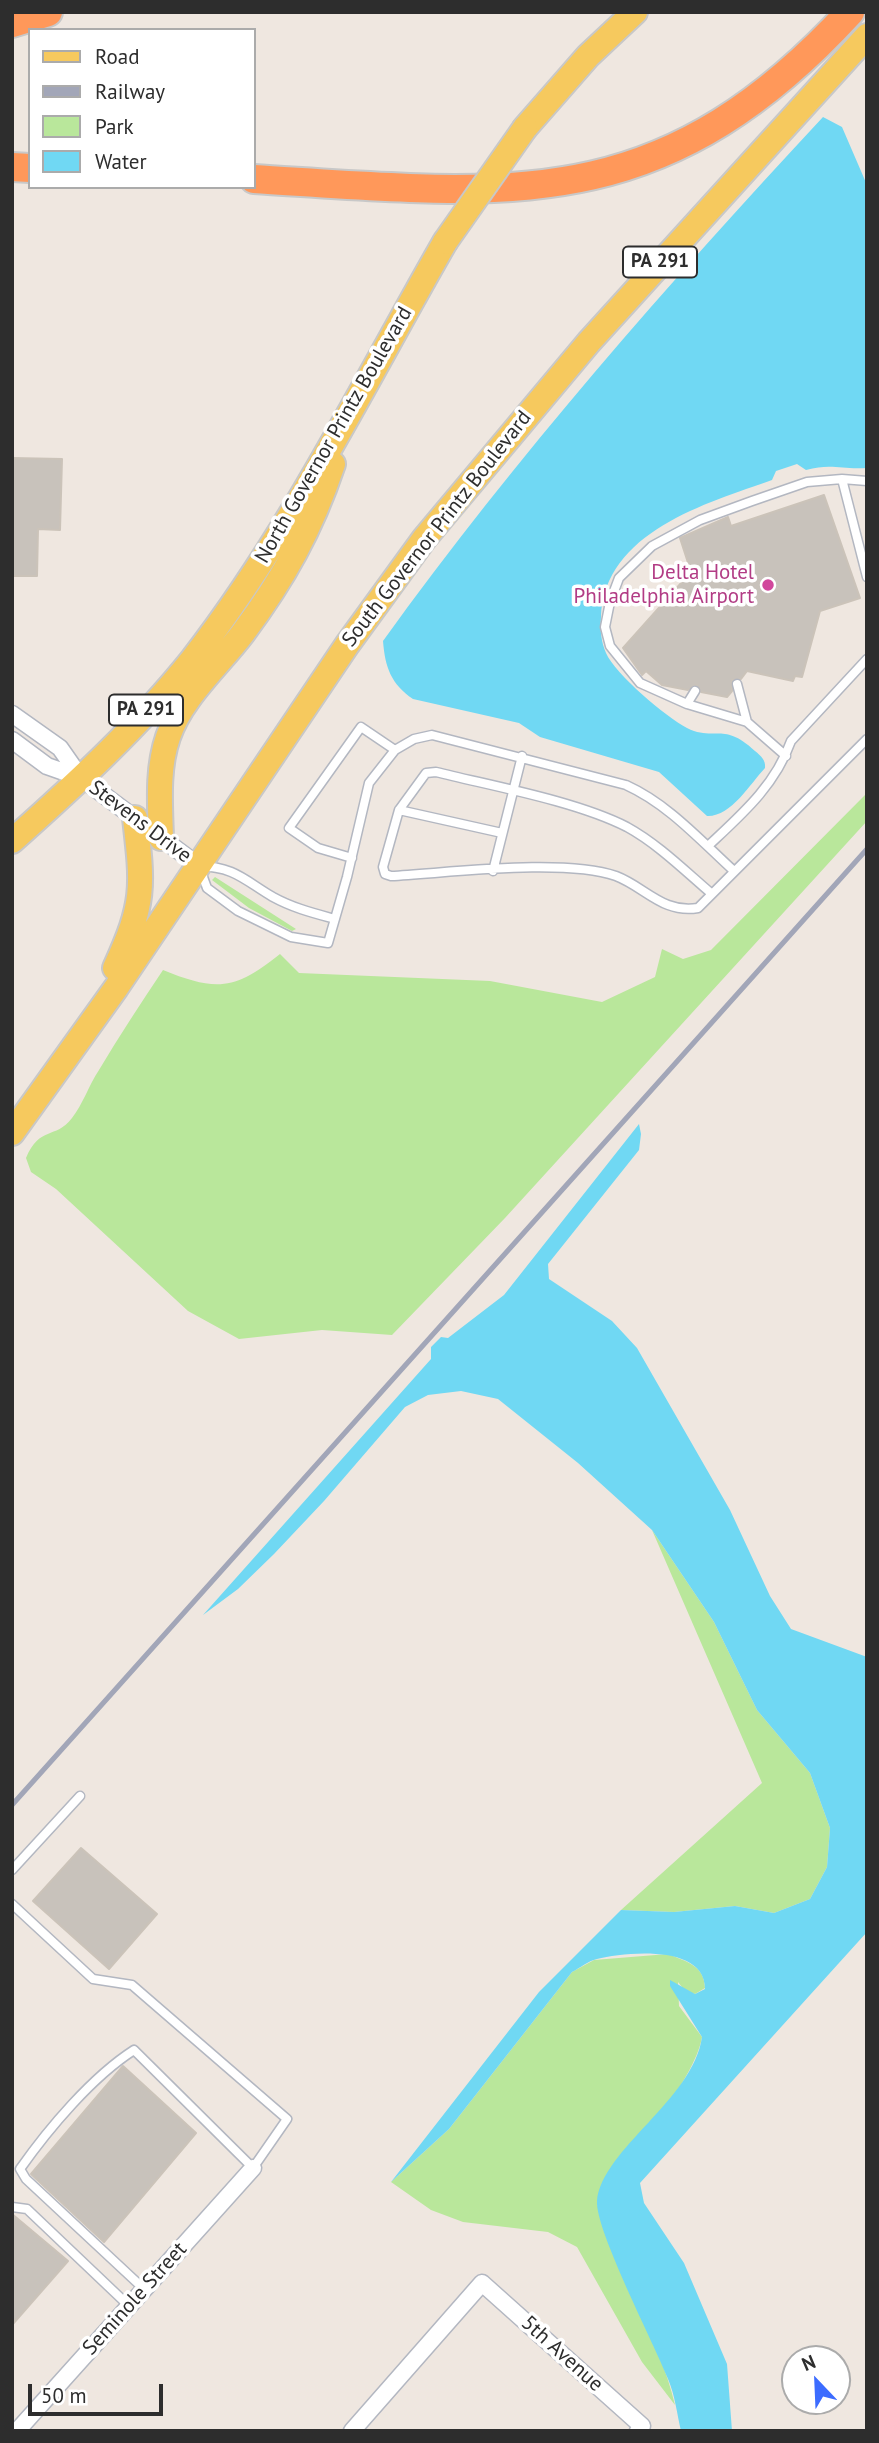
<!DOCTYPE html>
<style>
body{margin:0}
#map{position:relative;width:879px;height:2443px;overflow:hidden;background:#efe7e0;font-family:"PT Sans",sans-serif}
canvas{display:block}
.frame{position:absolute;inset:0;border:14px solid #2d2d2d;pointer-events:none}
.legend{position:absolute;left:28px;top:28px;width:228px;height:161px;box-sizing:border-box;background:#fff;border:2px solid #ababab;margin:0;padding:9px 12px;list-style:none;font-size:21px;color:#2d2d2d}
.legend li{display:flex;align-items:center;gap:14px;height:35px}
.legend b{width:35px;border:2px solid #ababab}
.north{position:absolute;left:781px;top:2345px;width:70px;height:70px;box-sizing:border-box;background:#fff;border:2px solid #ababab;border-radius:50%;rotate:337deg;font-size:19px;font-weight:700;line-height:28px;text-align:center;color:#2d2d2d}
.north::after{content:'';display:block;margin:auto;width:24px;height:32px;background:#3c6cff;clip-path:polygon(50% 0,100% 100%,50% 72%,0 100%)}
.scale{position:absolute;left:28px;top:2384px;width:135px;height:32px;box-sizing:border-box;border:4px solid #2d2d2d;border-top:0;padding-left:9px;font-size:21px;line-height:24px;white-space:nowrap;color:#2d2d2d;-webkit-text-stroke:5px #fff;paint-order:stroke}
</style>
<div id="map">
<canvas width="879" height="2443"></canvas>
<div class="frame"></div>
<ul class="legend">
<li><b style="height:9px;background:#f6c95e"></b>Road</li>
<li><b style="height:9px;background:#a2a6b8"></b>Railway</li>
<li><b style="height:19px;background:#b9e79b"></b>Park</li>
<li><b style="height:19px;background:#70d8f3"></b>Water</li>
</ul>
<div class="north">N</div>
<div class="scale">50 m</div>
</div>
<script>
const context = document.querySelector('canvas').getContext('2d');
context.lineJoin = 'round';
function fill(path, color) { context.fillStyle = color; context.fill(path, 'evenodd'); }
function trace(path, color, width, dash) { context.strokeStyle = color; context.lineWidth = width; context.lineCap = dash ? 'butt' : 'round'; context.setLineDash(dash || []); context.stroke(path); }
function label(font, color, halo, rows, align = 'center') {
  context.font = font + ' "PT Sans",sans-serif'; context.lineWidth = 7; context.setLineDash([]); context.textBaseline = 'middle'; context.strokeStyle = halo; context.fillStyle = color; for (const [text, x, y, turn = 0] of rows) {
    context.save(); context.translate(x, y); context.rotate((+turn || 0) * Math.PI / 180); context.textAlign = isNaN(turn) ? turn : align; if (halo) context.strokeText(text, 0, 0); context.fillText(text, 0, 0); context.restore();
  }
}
fill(new Path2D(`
 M865 795 867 821 505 1218 392 1335 322 1330 239 1339 188 1311 56 1189 31 1172 26 1158C40 1125 55 1140 72 1118 83 1104 89 1085 99 1070 119 1036 141 1003 163 970 217 992 235 990 280 954L299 973 490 981 602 1002 655 977 662 949 683 959 711 950Z
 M215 877 296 929 292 931 249 908 212 880Z
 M652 1530 714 1622 757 1710 810 1773 830 1828 827 1867 810 1899 774 1913 735 1906 674 1912 621 1910 762 1783Z
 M668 1954C687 1962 704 1965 705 1988L695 1994 685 1991 678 1982 679 2006 702 2037C695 2080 624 2164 597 2203 614 2273 659 2335 675 2405L642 2362 577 2247 548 2232 463 2222 431 2210 391 2182 449 2129 572 1972 594 1960Z`), '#b9e79b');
fill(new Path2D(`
 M823 117 842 127 867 185V468C842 470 832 463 806 470L797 464 776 471 772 480C707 503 604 532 601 617 600 630 601 641 606 653 615 674 666 717 687 728 715 742 723 721 755 751 761 756 766 760 765 768 750 784 731 817 707 816L659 772 540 737 519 723 413 699C391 684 385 667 383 641 517 455 667 285 823 117Z
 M639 1124 641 1134 639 1150 548 1264 549 1279 612 1321 637 1348 730 1510 770 1596 791 1629 867 1657V1932L640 2183 644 2203 684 2263 727 2364 732 2431H681C677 2414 675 2395 668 2379 655 2345 595 2230 597 2201 602 2149 693 2100 702 2037L670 1986V1980L695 1994 705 1989C705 1944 626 1952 597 1959 588 1961 580 1968 572 1972L449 2129 391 2182 539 1992 621 1910 674 1912 735 1906 774 1913 810 1899 827 1867 830 1828 810 1773 757 1710 714 1622 652 1530 578 1463 498 1399 461 1391 428 1395 405 1407 324 1501 274 1554 238 1589 203 1615 431 1359V1347L441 1337 448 1338 504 1295Z`), '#70d8f3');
const building = new Path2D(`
 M12 458 62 459 60 530 38 529 37 576H12Z
 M824 495 860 598 820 611 802 677 795 676 793 681 747 671 741 679 732 680V691L727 697 701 692 696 685 688 690 662 685 646 671 642 675 623 648 691 572 680 538 728 517 731 526Z
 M81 1848 157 1914 109 1969 33 1901Z
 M123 2066 196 2133 104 2242 31 2174Z
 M12 2214 68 2261 12 2325Z`);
fill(building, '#c8c2bb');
trace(building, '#cbc3b9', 2);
const service = new Path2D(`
 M867 481 842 479 867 577
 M737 684 747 722
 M687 704 695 691
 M786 756 747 722 687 704 640 683 610 646 605 627 610 602 619 578 652 546 700 520 752 501 807 482 842 479
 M399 810 502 833
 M708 846C741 815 775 786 791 741L867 659
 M352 858 318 848 289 828 361 727 395 750
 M493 871 522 756
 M712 894C685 871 658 844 627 827 576 801 492 786 436 772L426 773 399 810 383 867 385 874 391 876C449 873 563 858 616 876 645 887 663 914 698 908L867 739
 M335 919C313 913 293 908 273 897 244 880 235 867 199 866L207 888 238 911 291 937 328 943 347 877 369 783 395 750 414 739 432 735 626 785C668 804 700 840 734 871
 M12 1870 80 1796
 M12 1904 93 1979 132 1985 287 2119 253 2168 134 2050C92 2077 49 2128 20 2169L26 2179 144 2289
 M12 2207 27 2209 129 2306`);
const minor = new Path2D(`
 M12 714 60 748 81 778
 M12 740 47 766 81 778 199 866
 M17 2431 253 2168
 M352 2431 482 2283 642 2426 638 2431`);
const primary = new Path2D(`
 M525 128 588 56 635 12
 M161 838C160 804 157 769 168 737 181 698 218 666 243 633 284 578 311 529 333 464
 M12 841C75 785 139 726 192 660 292 531 364 383 445 242
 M115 968C145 903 143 887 135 818
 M12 1133 116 988 347 645 424 539 589 342 867 36`);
const motorway = new Path2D(`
 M12 23 48 12
 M12 167 30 168
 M254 179C510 195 660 218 850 12`);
trace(service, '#b3b7c1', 11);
trace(minor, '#b3b7c1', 19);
trace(primary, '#c8c8c8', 28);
trace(motorway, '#c8c8c8', 32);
trace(service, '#fff', 8);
trace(minor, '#fff', 16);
trace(primary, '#f6c95e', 24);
trace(motorway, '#ff985a', 28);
trace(new Path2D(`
 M12 1805 867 849`), '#a2a6b8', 5);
const primaryBridge = new Path2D(`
 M445 242 525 128`);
trace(primaryBridge, '#c8c8c8', 28, []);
trace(primaryBridge, '#f6c95e', 24);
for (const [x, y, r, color] of [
 [768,585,7,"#d1479c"]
]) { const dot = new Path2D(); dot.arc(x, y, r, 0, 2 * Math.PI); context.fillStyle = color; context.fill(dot); trace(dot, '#fff', 2.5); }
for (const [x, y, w] of [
 [660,262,74],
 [146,710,74]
]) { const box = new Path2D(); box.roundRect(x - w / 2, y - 15.5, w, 31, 5); context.fillStyle = '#fff'; context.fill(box); trace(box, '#2d2d2d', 2); }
label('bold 19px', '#2d2d2d', null, [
 ["PA 291",660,262],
 ["PA 291",146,710]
]);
label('21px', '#2d2d2d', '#fff', [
 ["North Governor Printz Boulevard",334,435,-60],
 ["South Governor Printz Boulevard",437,529,-52],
 ["Stevens Drive",140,822,37],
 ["Seminole Street",135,2299,-48],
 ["5th Avenue",562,2354,42]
]);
label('21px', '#b23c85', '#fff', [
 ["Delta Hotel",754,573],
 ["Philadelphia Airport",754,597]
], 'right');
</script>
